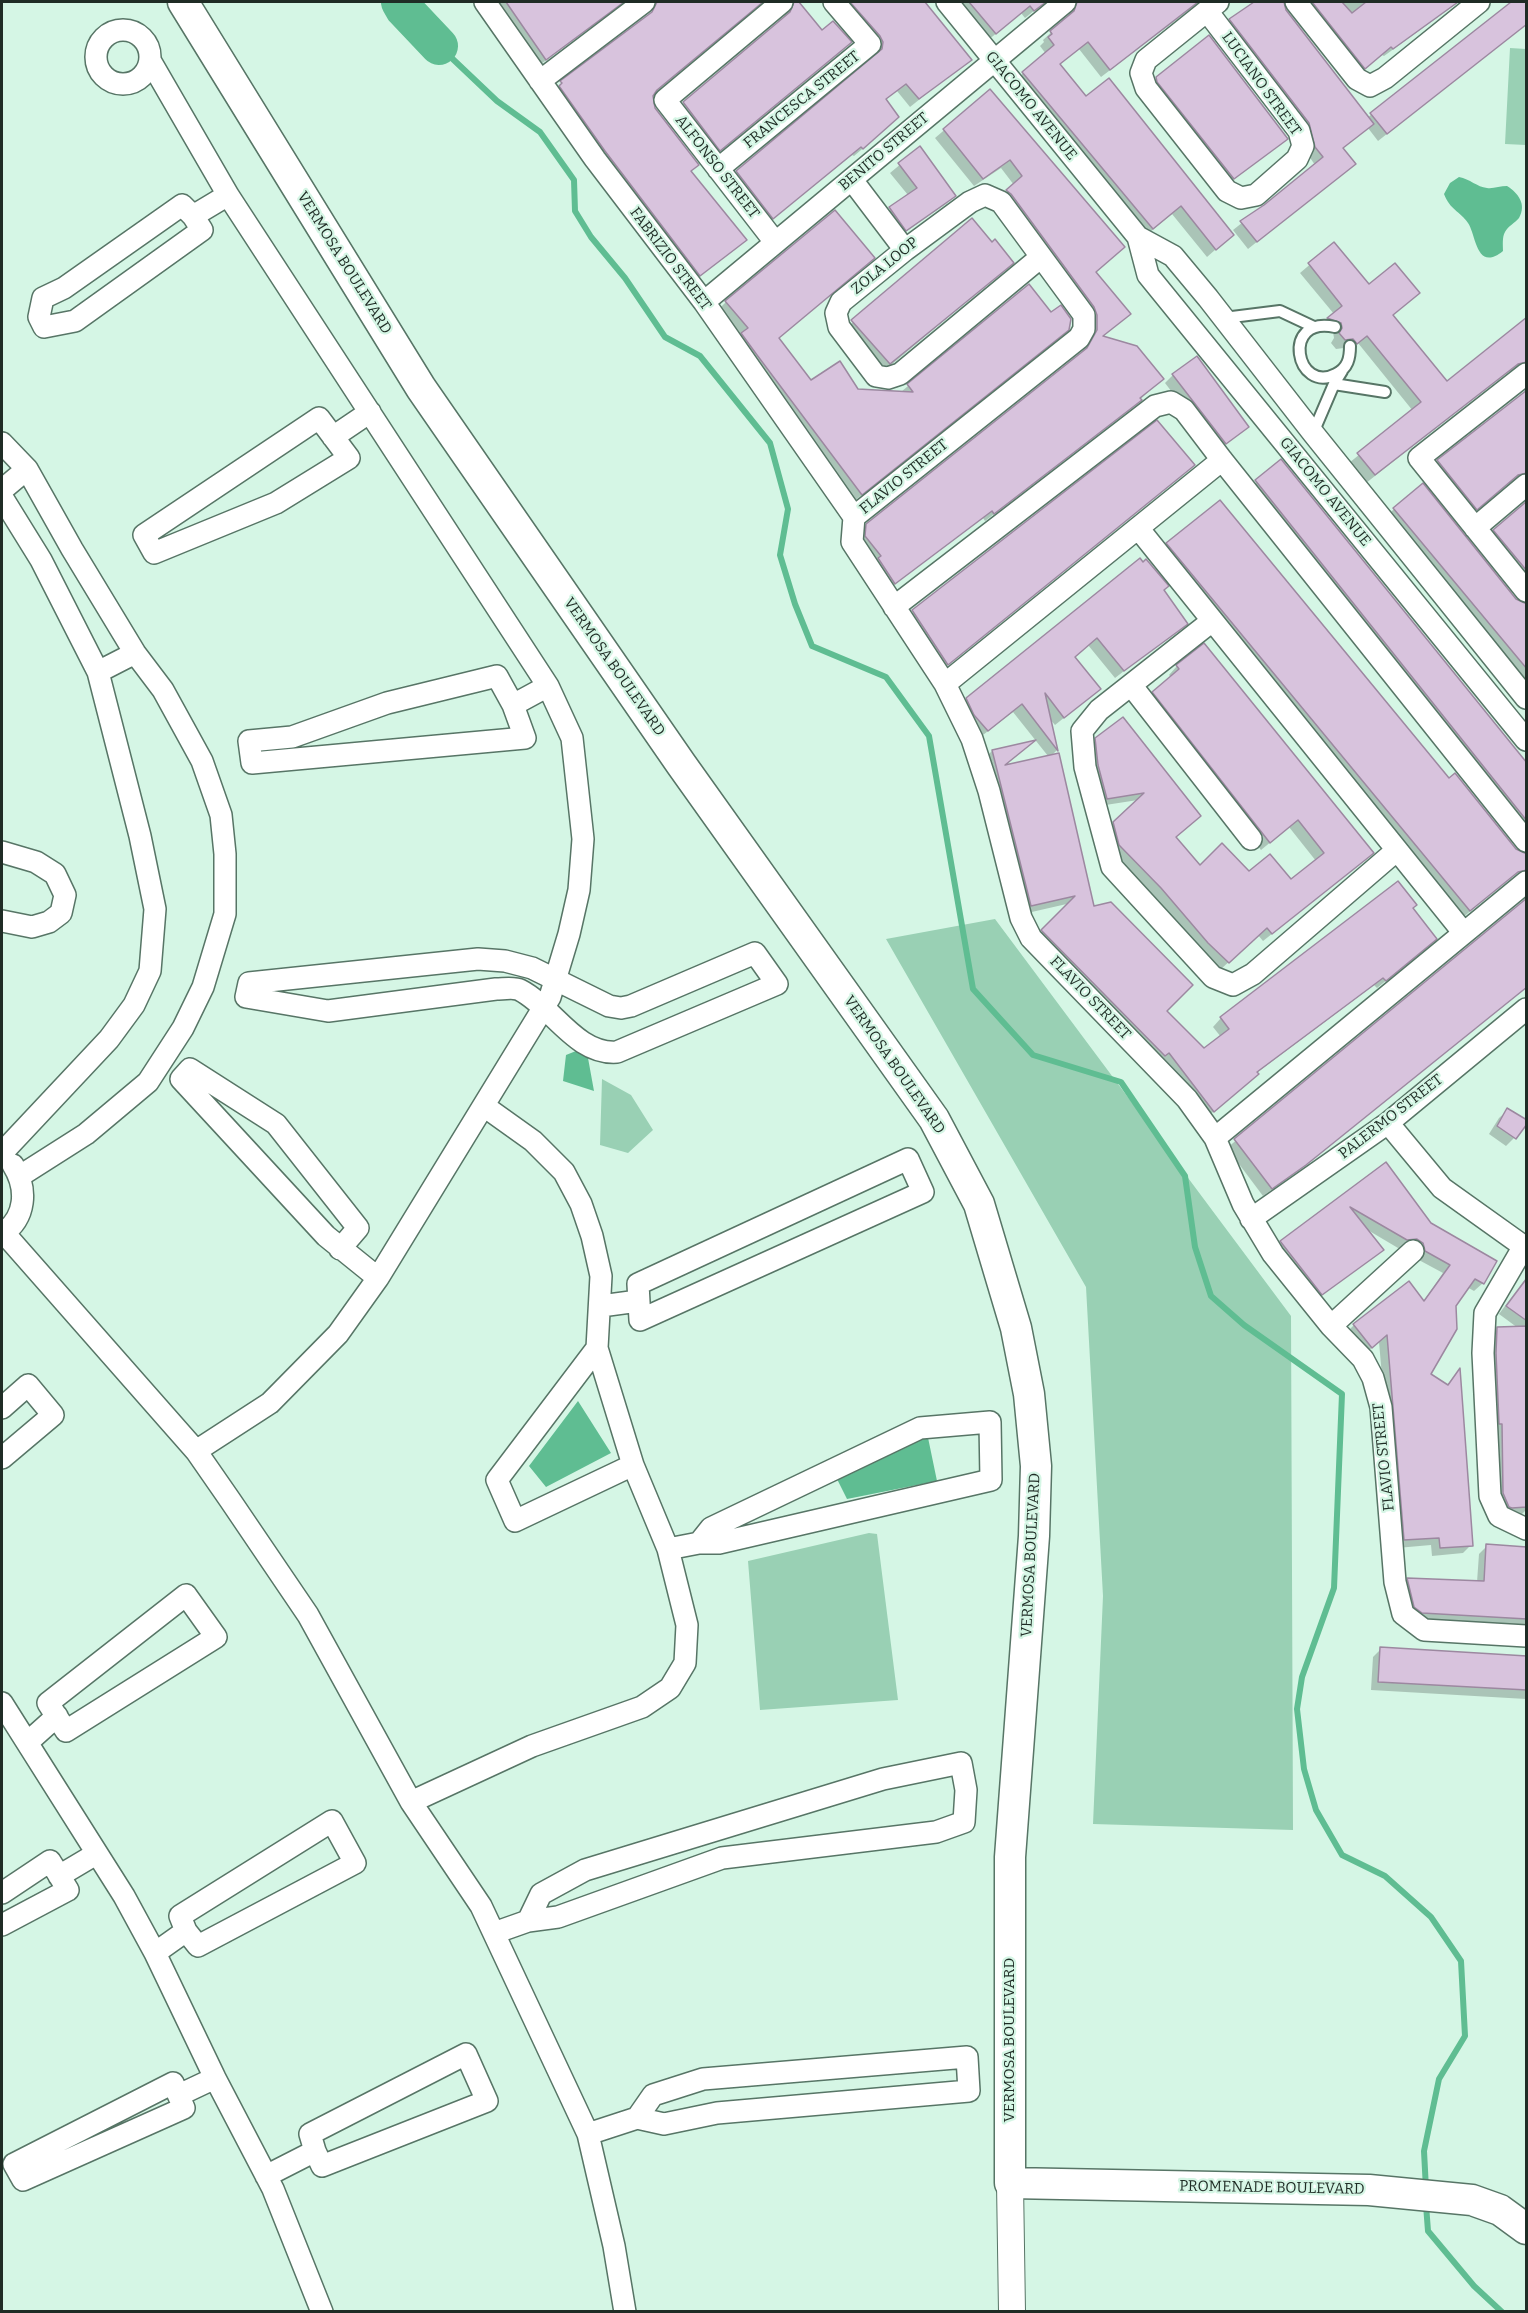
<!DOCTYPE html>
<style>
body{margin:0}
#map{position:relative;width:1528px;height:2313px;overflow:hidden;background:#d5f6e5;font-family:Bitter,serif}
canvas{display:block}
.frame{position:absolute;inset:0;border:3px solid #1f2c25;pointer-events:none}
</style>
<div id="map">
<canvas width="1528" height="2313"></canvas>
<div class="frame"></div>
</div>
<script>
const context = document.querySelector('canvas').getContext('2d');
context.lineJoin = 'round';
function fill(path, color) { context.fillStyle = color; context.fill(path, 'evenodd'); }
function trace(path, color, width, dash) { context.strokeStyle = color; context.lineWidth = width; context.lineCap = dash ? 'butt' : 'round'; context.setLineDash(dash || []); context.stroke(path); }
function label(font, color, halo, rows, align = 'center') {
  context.font = font + ' Bitter,serif'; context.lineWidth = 4.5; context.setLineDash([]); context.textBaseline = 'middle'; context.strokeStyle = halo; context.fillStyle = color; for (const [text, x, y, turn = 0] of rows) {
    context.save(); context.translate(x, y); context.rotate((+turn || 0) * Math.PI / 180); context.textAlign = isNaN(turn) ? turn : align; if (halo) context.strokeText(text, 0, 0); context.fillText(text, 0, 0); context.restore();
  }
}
fill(new Path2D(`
 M1510 48 1526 49V145L1505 144Z
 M995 919 1291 1316 1293 1830 1093 1824 1103 1596 1086 1287 886 939Z
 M602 1079 631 1095 653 1130 628 1153 600 1145Z
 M869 1533 877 1534 898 1700 760 1710 748 1561Z`), '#99d0b4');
fill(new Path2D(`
 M1459 177C1470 179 1477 187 1487 188 1493 189 1500 186 1507 186 1518 193 1527 204 1519 218 1515 223 1508 226 1505 232 1502 237 1503 245 1503 251 1476 273 1476 234 1468 223 1460 211 1450 210 1444 194L1450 183Z
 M586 1047 594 1091 563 1081 566 1055Z
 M578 1401 611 1453 546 1487 529 1466Z
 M926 1428 937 1481 847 1499 834 1473Z`), '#5fbd92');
fill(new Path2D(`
 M492 2H624L537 67Z
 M664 2H762L651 96 654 108 737 248 691 283 553 91 647 18Z
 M783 2H797L822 32 842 51 711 158 675 111 783 19 787 10Z
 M835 2H923L970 59 910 107 897 91 885 100 889 126 854 156 852 155 764 226 729 180 871 62 875 52Z
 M955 2H1045L1025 18 1021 13 987 41Z
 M1066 2H1200L1101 77 1079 49 1059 65 1086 98 1232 235 1207 257 1172 214 1144 237 1014 81 1046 54 1040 46 1044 42 1043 40 1069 16 1070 9Z
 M1255 2H1274L1367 118 1514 2H1526V24L1378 141 1368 128 1342 149 1354 164 1248 249 1233 230 1315 165 1222 28Z
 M1298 2H1459L1384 56 1382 55 1356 76Z
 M1157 78 1286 139 1225 186 1148 87Z
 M990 91 1095 272 1102 337 1162 379 1131 408 985 521 983 518 886 591 858 533 1081 355 1089 339 999 199 1014 185 1001 168 974 186 935 138Z
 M920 148 954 196 946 204 897 238 881 217 908 195 890 173Z
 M972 220 991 244 1003 271 884 371 844 330Z
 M1334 244 1368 286 1418 293 1392 316 1446 383 1526 319V374L1521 370 1508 372 1366 483 1349 463 1413 411 1358 343 1347 352 1344 348 1336 349 1331 343 1334 338 1333 332 1320 327 1334 314 1300 273Z
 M726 302 811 382 857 390 901 392 908 386 1059 338 853 502 718 310Z
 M1173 375 1247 427 1217 451 1165 383Z
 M1526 392V485L1520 481 1508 483 1467 517 1429 470Z
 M1281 461 1526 766V840L1247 490Z
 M1193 465 1185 473 939 672 905 620 913 612Z
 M1526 503V583L1485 539Z
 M1394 509 1526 621V689L1385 518Z
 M1167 544 1517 872 1461 919 1159 552Z
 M1162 591 1186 623 1115 678 1088 645 1073 658 1090 697 1055 725 1049 718 1057 750 1051 756 1093 907 1165 1011 1203 1050 1221 1037 1213 1027 1221 1018 1398 884 1412 908 1427 947 1377 988 1374 985 1258 1072 1205 1119 1034 940 1071 903 1023 914 984 759 992 751 1031 743 1003 767 1048 756 1013 712 979 738 958 707 967 699Z
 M1177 666 1364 861 1263 941 1258 935 1220 970 1111 854 1105 831 1138 800 1099 806 1088 748 1123 720 1174 838 1199 867 1291 881 1316 861 1289 827 1261 850 1145 701 1171 677 1169 675Z
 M1526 900V988L1295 1173 1263 1196 1227 1148Z
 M1508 1110 1514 1138 1506 1146 1489 1134 1499 1118Z
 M1386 1164 1430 1224 1483 1283 1474 1291 1467 1287 1454 1306 1429 1375 1446 1386 1459 1371 1471 1545 1463 1553 1432 1556 1431 1545 1397 1548 1379 1342 1363 1355 1346 1333 1354 1325 1423 1302 1443 1273 1417 1259 1409 1247 1398 1248 1366 1229 1382 1250 1313 1302 1273 1250Z
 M1526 1278V1510L1521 1515 1500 1514 1489 1337 1498 1329 1518 1328 1499 1314Z
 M1487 1546 1526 1549V1628L1413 1620 1400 1587 1408 1579 1477 1582 1479 1554Z
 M1381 1649 1526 1657V1699L1371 1690 1373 1657Z`), '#0003');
trace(new Path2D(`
 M439 46 497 101 540 132 574 180 575 211 591 237 625 278 665 337 700 356 770 443 788 509 780 555 795 604 812 646 886 677 929 736 973 989 1033 1055 1121 1082 1185 1176 1195 1247 1211 1296 1244 1325 1342 1394 1334 1588 1302 1677 1297 1709 1304 1769 1316 1810 1342 1855 1385 1876 1431 1917 1461 1961 1465 2036 1439 2079 1424 2151 1426 2189
 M1426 2205 1428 2231 1474 2286 1502 2312`), '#5fbd92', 6);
trace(new Path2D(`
 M400 2 404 9 439 46`), '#5fbd92', 38);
const building = new Path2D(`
 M506 2H624L546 60Z
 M657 2H763L657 90 653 96 655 108 699 165 691 171 747 240 700 276 605 151 559 86 562 83 560 81 652 12Z
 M794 2H799L822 30 833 21 852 42 720 151 683 102 790 12Z
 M850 2H925L972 60 919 99 906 84 886 99 899 117 863 149 861 147 773 219 736 171 882 49 883 42 880 36Z
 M969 2H1046L1034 11 1030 6 996 34Z
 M1077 2H1198L1110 70 1088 42 1060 64 1086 96 1109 78 1234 235 1216 250 1181 206 1153 229 1022 72 1054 45 1048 37 1052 34 1050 31 1074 11Z
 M1254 2H1284L1286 10 1374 124 1343 148 1356 164 1257 242 1240 221 1264 205 1323 157 1315 147 1309 123 1229 19Z
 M1312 2H1342L1352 13 1366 2H1458L1393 49 1391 47 1365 69Z
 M1511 2H1527V24L1387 134 1370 113Z
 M1209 35 1288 139 1234 179 1157 82 1156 77Z
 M990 89 1125 247 1096 272 1131 314 1103 336 1137 346 1164 379 1140 398 1142 400 994 514 992 511 895 584 878 558 881 556 865 536 866 524 1087 348 1097 330V315L1094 307 1011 194 1006 190 1022 176 1010 160 983 179 943 129Z
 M920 146 956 196 906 231 889 207 917 188 898 163Z
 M835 210 875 258 779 338 811 380 840 361 858 389 913 392 907 384 1029 284 1051 312 1061 305 1071 319 1069 330 862 495 757 355 741 333 748 328 725 301Z
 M972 218 992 242 995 239 1014 263 890 364 851 320Z
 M1334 242 1369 284 1395 263 1420 293 1393 315 1447 381 1527 317V362L1518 364 1375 475 1357 453 1421 402 1367 336 1357 344 1353 339 1345 340 1339 333 1342 328 1341 323 1327 318 1342 306 1308 263Z
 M1197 356 1249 427 1226 444 1172 374Z
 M1527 390V473L1518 475 1477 510 1437 460Z
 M1157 420 1195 465 948 665 912 610Z
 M1281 459 1527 763V821L1255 480Z
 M1423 483 1516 599 1527 604V669L1393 508Z
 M1220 500 1449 778 1455 773 1516 849 1527 854V870L1518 872 1470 911 1166 543Z
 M1527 501V571L1493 530Z
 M1140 558 1143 562 1146 559 1169 586 1164 590 1188 624 1124 671 1097 638 1075 657 1101 689 1064 718 1045 693 1058 751 1022 704 988 731 974 715 966 698Z
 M1204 643 1374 853 1272 934 1267 928 1229 963 1208 943 1161 888 1119 845 1113 822 1144 793 1107 799 1098 765 1095 738 1123 717 1201 816 1176 837 1200 865 1222 843 1249 871 1270 854 1291 879 1324 853 1298 820 1270 843 1152 692 1179 669 1176 665Z
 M1036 740 1005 765 1059 753 1094 906 1111 902 1193 985 1167 1011 1204 1048 1229 1029 1220 1017 1398 881 1417 905 1413 908 1437 939 1386 981 1383 978 1257 1072 1259 1074 1214 1112 1169 1053 1165 1056 1041 930 1075 896 1031 906 992 750Z
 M1527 898V987L1306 1165 1272 1189 1234 1139Z
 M1507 1108 1527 1120V1124L1516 1139 1497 1126Z
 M1386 1162 1431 1223 1497 1261 1484 1284 1475 1279 1456 1306 1457 1329 1431 1374 1448 1385 1460 1368 1473 1546 1440 1548 1439 1538 1404 1540 1387 1335 1372 1348 1353 1324 1409 1281 1424 1301 1450 1265 1425 1251 1423 1243 1417 1239 1407 1240 1350 1207 1384 1250 1322 1295 1280 1241Z
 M1527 1278V1321L1506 1306Z
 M1527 1326V1507L1512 1508 1509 1507 1503 1493 1502 1424H1499L1496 1353 1497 1327Z
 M1486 1544 1527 1547V1619L1422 1613 1414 1607 1407 1578 1484 1581Z
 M1380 1647 1527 1656V1690L1378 1682Z`);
fill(building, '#d8c3dd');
trace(building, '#9c88a0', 1.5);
const service = new Path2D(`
 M1224 318 1280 311 1314 327
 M1335 327C1280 315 1296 395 1336 374 1348 368 1350 358 1350 346
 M1334 384 1385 392
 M1313 433 1334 384 1342 371`);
const minor = new Path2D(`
 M485 2 595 159 704 302 854 517
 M947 2 1138 237 1173 256 1208 298 1313 433 1526 698
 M1296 2 1357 79 1370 86 1385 78 1479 2
 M1207 11 1299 131 1303 146 1297 159 1256 195 1241 198 1227 191 1146 88 1141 73 1146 60 1218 2
 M96 57a27 27 0 1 1 54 0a27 27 0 1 1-54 0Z
 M151 62 228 195 548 686 572 738 583 839 579 890 569 934 550 997 378 1278 338 1334 270 1403 196 1451
 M540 81 644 2
 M718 169 870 44 834 2
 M852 180 905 250
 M182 205 193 216 202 230 75 321 44 327 39 317 43 298 64 288Z
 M193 216 228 195
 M1138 237 1148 275 1526 740
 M775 242 665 100 782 2
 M1041 257 900 374 888 378 876 376 839 327 836 313 841 302 905 250 970 202 985 195 1001 202 1084 315V329L1079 338 854 517 852 542 945 684 972 739 989 791 1021 918 1031 938 1187 1099 1215 1138 1243 1204 1273 1254 1331 1326 1363 1359 1373 1378 1381 1407 1395 1582 1403 1614 1424 1630 1526 1636
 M704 302 1065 2
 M1526 374 1419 458 1526 591
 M319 418 349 458 276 503 154 553 144 535Z
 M333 437 370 412
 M2 443 27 469 72 549 135 653 163 690 202 761 221 815 225 854V914L203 987 183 1028 148 1082 86 1134 20 1176
 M2 490 27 469
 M2 497 41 560 98 672 140 836 155 909 150 971 134 1005 109 1039 2 1153
 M1138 528 1463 932
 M1475 528 1526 485
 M894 607 1155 406 1171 402 1184 410 1222 460 1526 841
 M1212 621 1099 710 1082 731 1085 767 1112 867 1213 977 1233 985 1253 974 1397 850
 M98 672 135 653
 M497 676 513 705 525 738 252 763 249 741 292 737 387 703Z
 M945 684 1222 460
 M1131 685 1251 839
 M513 705 548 686
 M2 852 36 862 55 874 65 895 61 913 49 922 32 927 2 921
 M755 953 777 984 617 1052C576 1055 553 1007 520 990 514 987 503 989 496 989L328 1011 246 997 249 983 478 959 505 961 532 968 609 1006 621 1008 631 1006Z
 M484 1106 533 1141 564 1172 581 1204 592 1236 601 1276 597 1348 497 1480 515 1521 633 1465
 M1388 1123 1442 1188 1526 1248
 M1215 1138 1526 882
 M908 1159 923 1192 640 1320 638 1284Z
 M1251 1219 1388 1123 1526 1009
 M4 1233 196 1451 230 1500 308 1615 411 1802 481 1906 588 2134 614 2246 625 2312
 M2 1234C26 1218 28 1189 13 1165
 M1524 1246 1485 1313 1483 1353 1490 1496 1499 1516 1526 1529
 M340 1249 358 1228 276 1124 190 1069 181 1079 326 1236 378 1278
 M601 1306 638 1301
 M1331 1326 1413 1251
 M2 1408 28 1385 53 1415 2 1458
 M668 1549 699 1543H719L991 1480 990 1422 920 1428 711 1528 699 1543
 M186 1595 216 1637 66 1731 48 1703Z
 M2 1703 124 1896 155 1953 215 2078 273 2189 322 2312
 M28 1742 57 1716
 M411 1802 532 1746 642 1707 670 1688 685 1663 687 1625 668 1549 633 1465 597 1348
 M332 1821 355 1863 198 1946 186 1931 180 1916Z
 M59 1876 96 1854
 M2 1893 50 1861 68 1890 2 1925
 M494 1933 528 1921 558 1917 722 1858 936 1832 964 1822 966 1790 961 1763 883 1779 585 1870 541 1894 528 1921
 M155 1953 186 1931
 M466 2054 487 2101 322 2166 315 2151 310 2134Z
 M173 2083 184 2108 23 2180 14 2164Z
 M179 2095 215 2078
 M588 2134 637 2118 664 2124 717 2113 969 2091 967 2057 703 2079 653 2095 637 2118
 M266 2176 315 2151`);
const tertiary = new Path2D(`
 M1010 2183 1012 2312`);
const secondary = new Path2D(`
 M183 2 421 388 681 764 934 1119 979 1204 1016 1328 1029 1394 1036 1466 1034 1536 1010 1857V2183L1369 2190 1472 2200 1500 2210 1526 2229`);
trace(service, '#577566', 14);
trace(minor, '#577566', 24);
trace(tertiary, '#577566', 28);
trace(secondary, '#577566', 33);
trace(service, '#fff', 10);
trace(minor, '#fff', 21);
trace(tertiary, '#fff', 26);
trace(secondary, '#fff', 30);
label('15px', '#1f2c25', '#d5f6e5', [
 ["LUCIANO STREET",1261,84,54],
 ["FRANCESCA STREET",802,100,-39],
 ["GIACOMO AVENUE",1031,106,51],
 ["BENITO STREET",884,152,-40],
 ["ALFONSO STREET",717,167,52],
 ["FABRIZIO STREET",670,259,53],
 ["VERMOSA BOULEVARD",344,263,58],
 ["ZOLA LOOP",885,266,-39],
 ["FLAVIO STREET",904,477,-39],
 ["GIACOMO AVENUE",1325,492,51],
 ["VERMOSA BOULEVARD",614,667,55],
 ["FLAVIO STREET",1090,998,46],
 ["VERMOSA BOULEVARD",894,1065,55],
 ["PALERMO STREET",1391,1117,-38],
 ["FLAVIO STREET",1384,1457,-96],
 ["VERMOSA BOULEVARD",1031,1555,-87],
 ["VERMOSA BOULEVARD",1010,2040,-90],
 ["PROMENADE BOULEVARD",1272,2188,1]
]);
</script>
